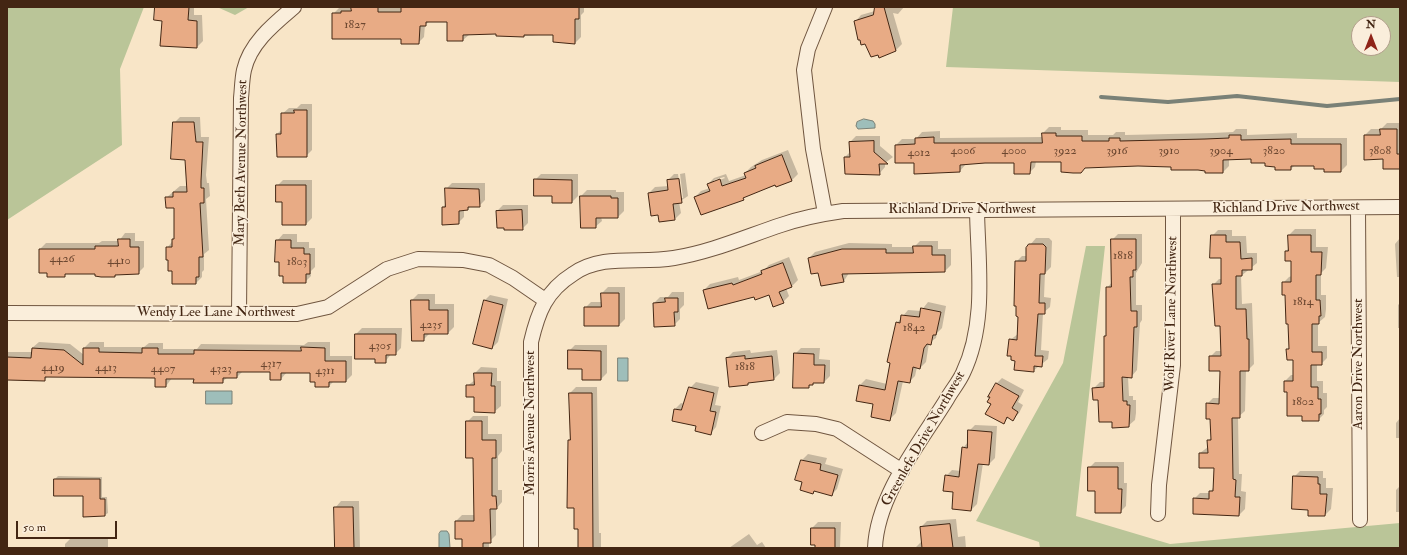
<!DOCTYPE html>
<style>
body{margin:0}
#map{position:relative;width:1407px;height:555px;overflow:hidden;background:#f8e5c7;font-family:"IM FELL Double Pica",serif}
canvas{display:block}
.frame{position:absolute;inset:0;border:8px solid #432613;pointer-events:none}
.north{position:absolute;left:1351px;top:16px;width:40px;height:40px;box-sizing:border-box;background:#faeedb;border:1px solid #b19e8b;border-radius:50%;rotate:0deg;font-size:11px;font-weight:700;line-height:16px;text-align:center;color:#432613}
.north::after{content:'';display:block;margin:auto;width:14px;height:18px;background:#8f2418;clip-path:polygon(50% 0,100% 100%,50% 72%,0 100%)}
.scale{position:absolute;left:16px;top:521px;width:101px;height:18px;box-sizing:border-box;border:2px solid #432613;border-top:0;padding-left:5px;font-size:12px;line-height:14px;white-space:nowrap;color:#432613;-webkit-text-stroke:3px #faeedb;paint-order:stroke}
</style>
<div id="map">
<canvas width="1407" height="555"></canvas>
<div class="frame"></div>
<div class="north">N</div>
<div class="scale">50 m</div>
</div>
<script>
const context = document.querySelector('canvas').getContext('2d');
context.lineJoin = 'round';
function fill(path, color) { context.fillStyle = color; context.fill(path, 'evenodd'); }
function trace(path, color, width, dash) { context.strokeStyle = color; context.lineWidth = width; context.lineCap = dash ? 'butt' : 'round'; context.setLineDash(dash || []); context.stroke(path); }
function label(font, color, halo, rows, align = 'center') {
  context.font = font + ' "IM FELL Double Pica",serif'; context.lineWidth = 3; context.setLineDash([]); context.textBaseline = 'middle'; context.strokeStyle = halo; context.fillStyle = color; for (const [text, x, y, turn = 0] of rows) {
    context.save(); context.translate(x, y); context.rotate((+turn || 0) * Math.PI / 180); context.textAlign = isNaN(turn) ? turn : align; if (halo) context.strokeText(text, 0, 0); context.fillText(text, 0, 0); context.restore();
  }
}
fill(new Path2D(`
 M7 7H144L120 69 122 145 7 220Z
 M217 7H249L235 15Z
 M953 7H1400V82L946 67ZM1359 24H1383V48H1359Z
 M1086 246H1105L1076 516 1170 544 1400 523V548H1040L1039 542 976 521 1063 363Z`), '#bac598');
const water = new Path2D(`
 M864 119 873 121 875 124V128L858 129 856 126 857 122Z
 M618 358H628V381H618Z
 M206 391H232V404H206Z
 M441 531H447L449 534 450 548H439V534Z`);
fill(water, '#9ebeba');
trace(water, '#7a8177', 1);
fill(new Path2D(`
 M156 7H194V15H202L203 41 197 47 163 20Z
 M346 7H584V12L581 15V37L575 43 554 34 524 36 497 33 470 34 463 40H448V21H430L425 25 424 37 418 43 333 14 339 8Z
 M876 7H904L898 14 893 13 902 44 896 50 879 57 855 22 861 15 875 11Z
 M301 104H312V150L306 156 277 134 282 129V114L289 108H297Z
 M180 117H200L201 137H209L206 175 207 183H209L210 196 206 199 209 250 204 254V270L202 272V277L196 283 173 270 167 248 175 238V207L166 198 180 186H188L186 159 174 123Z
 M1387 123H1400V168L1384 158 1365 135 1371 129H1381Z
 M1049 127H1061V130H1088V135H1113L1116 132H1125V135L1212 133 1233 132 1236 129H1247V135L1297 133V138H1347V165L1341 171 1315 165H1295L1291 169 1276 166 1252 158H1229V166L1223 172 1172 166 1036 161 1035 167 1029 173 1015 162 966 164 960 171 915 162H896V145L902 139H916L922 132 940 131V138L1043 137V133Z
 M856 136H880V146L893 157 885 163V167L879 174 845 157 850 152V142Z
 M788 150 798 174 792 180 747 195 743 199 695 197 701 191 710 188 708 184 714 178 726 174 729 181 746 175 745 173 751 167 762 160ZM724 177 725 178 714 182V180Z
 M685 173 688 196 679 202 681 213 675 219 659 214 649 193 655 187 669 186 668 180 674 174H678L681 198H683L680 174Z
 M541 174H578V196L572 202 535 180Z
 M283 180H312V218L306 224 277 186Z
 M452 183H485V200L479 206H471L468 209H464V217L458 223 443 207 446 204V189Z
 M587 190H616V192H624V211L618 217H601L602 221 595 227 581 196Z
 M503 205H528V223L522 229 497 211Z
 M1295 229H1316V247H1328L1326 268 1321 273V295H1326V309L1325 317 1318 323V346H1327V358L1321 364H1317V381H1323V393H1327V407L1324 410V414L1318 420 1303 415 1285 381 1291 375H1294V359L1287 350 1290 347 1286 294 1283 283 1289 277 1292 276V260L1286 251 1289 248V235Z
 M1218 230H1232V236H1246L1247 253H1257V263L1241 276 1242 304 1252 303 1254 364 1248 370H1246L1245 411 1238 417 1239 474H1242L1241 491 1246 492 1245 509 1239 515 1194 499 1200 493H1210L1214 486 1215 467H1200V453L1208 447V441L1212 437 1211 418 1207 404 1213 398H1220L1221 370 1210 357 1216 351H1222L1221 325 1213 285 1219 279H1222V257H1211L1212 236Z
 M125 233H135V241H144V267L138 273 118 274 115 276 96 275V273H67L64 276 48 272 40 249 46 243H99L102 241H119Z
 M283 234H297V242H309V248H315V267L311 271V276L305 282 284 275 280 261 277 241Z
 M1118 234H1142V263L1136 273V305H1142V320L1140 323 1137 370 1131 377H1128L1129 396H1133V400H1136V413L1135 420 1128 426 1113 421 1094 388 1100 382H1105V337L1107 334V288L1112 282V240Z
 M1036 238H1049L1052 241 1051 267 1045 273 1044 297 1051 298 1050 307 1043 313 1041 350 1049 351 1048 359 1033 371 1016 360 1010 340 1018 334 1016 262 1022 256H1027L1030 245Z
 M1400 238V277H1397L1395 244Z
 M920 241H938V249H951V265L945 271 849 273 844 281 819 271 809 258 815 252 849 243 892 244V247H914Z
 M789 257 798 280 792 286 786 288 789 296 783 302 769 294 755 296 704 290 710 284 738 277 739 280 763 271 769 265Z
 M608 287H625V319L619 325 585 308 591 302H602V293Z
 M672 292H684V305L680 309V319L674 325 654 303 660 297H668Z
 M418 294H435V304H454V327L448 333H430L423 340 412 300Z
 M490 295 508 299 498 342 492 348 484 301Z
 M928 302 946 306 942 328 937 333 936 338 929 343 926 362 920 368 917 367 915 376 909 382 903 381 896 413 890 419 860 385 866 379 887 384 897 323 908 310 921 311Z
 M1400 303V328H1398V305Z
 M362 328H402L401 348 395 354H391L385 362 356 334Z
 M39 342 70 344 84 355V348L90 342H104V347H144L149 343H163V349H197L201 344 304 345 308 342H330V356H352V375L346 381H334L329 386 316 381 311 372H287L281 379 271 371H243L237 377H228L222 382 195 378H172L166 386H156V377L48 376 45 380 7 379V352H32V348Z
 M575 345H607V373L601 379 569 351Z
 M801 348H820L819 359 830 360V376L824 382H815L808 387 795 354Z
 M750 350 751 353 777 350 780 373 774 379 750 382 747 384 727 358 733 352Z
 M481 367 497 368V381H501V406L494 412 467 386 475 380V373Z
 M1002 378 1024 390 1018 402 1023 405 1019 413 1013 419 1009 417 1003 423 996 384Z
 M696 382 719 387 715 405 721 406 716 427 710 434 675 409 681 403 685 404 690 388Z
 M576 387H597L599 533H601V547L610 548H579V528L575 507 569 440 571 438 570 393Z
 M473 416H488V434H502V451L498 456V490H502V502L496 509V535L489 542V548H463V538L456 521 462 515H475L474 457 467 422Z
 M1400 418V438H1396V423Z
 M975 425 997 426 995 458 989 464 983 463 977 504 971 510 954 491 946 476 952 470 961 471 963 448 968 442 969 431Z
 M808 454 827 458 825 464 843 469 837 489 831 495 815 490 813 493 803 481 802 460Z
 M1095 462H1124V483H1127L1126 506 1120 512 1096 490 1089 468Z
 M1300 471H1323V478H1326V488H1333L1331 509 1325 515 1309 509 1294 477Z
 M58 476 102 477V497H107L108 513 105 515 84 495 55 479Z
 M1400 486V512H1396V490Z
 M341 501H359L360 548H336L335 508Z
 M956 519 958 537 965 536 966 548H915L922 541 921 527 927 521Z
 M818 522H841L840 548H816L812 528Z
 M749 534 757 545 762 542 766 548H729Z
 M71 538H108V548H65V544Z`), '#0003');
trace(new Path2D(`
 M1101 97 1168 102 1237 96 1327 106 1400 99`), '#7a8177', 4);
const building = new Path2D(`
 M155 7H189L188 20 197 21V48L160 46 162 21 154 20Z
 M351 7H378V12H401V7H579V19H575V44L553 42V35H524V37L496 36V34L463 35V41H447V22H426V26H420L419 44H401V39H332V13H341V11H351Z
 M875 7H884L896 51 879 58 878 55 871 57 865 44 861 45 860 40H858L854 21 873 15Z
 M294 110H307V157H277L276 134H281V113H294Z
 M173 122H194L196 142H203L201 181V188H204V203H200L203 257H199V277H196V284H172V271H168V260H166V247H172V239H174V208H166L165 197H173V192H187L185 160 171 159Z
 M1380 129H1397V154H1400V169H1383V159L1364 160V135H1380Z
 M1042 133H1056V136H1082V141H1109V138H1120V141L1205 139 1229 138V135H1241V140L1291 139V144H1341V172H1324V169H1314V166H1291V170H1275V167L1265 166V163H1251V159L1223 160V173H1205V171L1198 170H1171V167L1138 166 1085 168 1081 173H1073L1061 172V162H1031L1030 174H1014V163H985L960 165V172L914 174V163H895V145L915 144V138L934 137V143H1042Z
 M874 141V152L888 164H879L880 175 845 174 844 157H850L849 142Z
 M782 155 792 181 776 187 775 185 743 198 744 200 701 215 694 197 710 191 707 184 720 179 722 186 746 178 744 173 756 168 755 166Z
 M534 179 572 180V203H552V196H534Z
 M679 179 682 203 673 204 675 220 659 222 658 215 651 216 648 193 668 190 667 180Z
 M276 185H306V225H282V202H276Z
 M445 188 479 189 480 207H468V210L459 211V224L442 225V207H445Z
 M580 196H611V198H618V218H596V228H581Z
 M522 210 523 230H504V228H497L496 211Z
 M1211 235H1226V242H1240L1241 259 1252 258V270H1242V276H1236V309H1246L1247 339H1249V371H1240V418H1232L1233 479 1236 480 1235 497H1240L1239 516 1193 514V498L1209 499V491H1213L1214 468H1199V453H1208L1207 440H1211L1210 419H1206V403L1219 404 1220 371H1209V356H1221L1220 326H1215L1212 284H1221V258H1210Z
 M1288 235H1311V252H1322L1321 275H1316V300H1320L1321 316H1319V324H1312V352H1322V365H1311V387H1318V399H1321V414H1319V421H1302V416H1287V392H1284V381H1293V360H1287L1286 349H1289L1288 324H1286L1285 295H1282V282H1291V261H1285V251H1288Z
 M118 239H130V247H139V274L115 275V277H101L95 276V274H65V277H47V273H39V249H95V246H118Z
 M1111 239H1136V270H1133V277H1130L1131 311H1137V327H1134L1132 378 1122 377 1123 401H1127V405H1130L1129 427 1112 428V422H1099L1098 400H1093L1092 388 1104 387V336H1106V287H1111Z
 M276 240H291V248H304V254H310V274H306V283H283V276H279V262H275Z
 M1029 244H1043L1046 247 1045 274H1040L1039 303H1045V314H1038L1035 356H1043L1042 367 1034 366V372L1014 370 1015 361 1011 360V356H1007L1009 339 1017 340 1018 317 1016 316V306H1014L1015 261H1026V248Z
 M913 246H932V255H945V272L842 274 844 282 821 286 818 273 811 274 808 258 842 249H886V253H913Z
 M783 263 792 287 779 292 784 303 773 307 769 295 755 300 754 297 708 309 703 290 732 283 733 285 762 274 761 271Z
 M601 293H619V326H584V307H601Z
 M665 298H678V312H674L675 326 654 327 653 303 665 302Z
 M411 300H429V310H448V334H424V341H412Z
 M484 300 503 305 492 349 473 344Z
 M921 308 941 312 936 335H933L931 345 927 344 924 348 920 369 913 367 910 383 898 381 890 421 871 417 873 404 856 401 859 385 885 390 890 363 887 362 896 322 900 323 901 315 919 317Z
 M355 334H396V355H386V363H375V359H355Z
 M301 347 325 348V361H346V382H329V387H315V382H310V373H281V380H270V372H237V378H223V383H193L194 379H166V387H155V378L45 377V381L7 380V357L31 358 32 348 64 350 83 365V348H99V352L142 353V348H158V354H194V350L301 351Z
 M568 350 601 351V380H582V369H568Z
 M794 353 814 354V365H825L824 383H813V385H809V388H793Z
 M745 356V359L772 356 774 380 748 383V385L729 387 726 358Z
 M474 373H492L491 386H495V413L474 412V397H466V385H474Z
 M996 383 1019 396 1012 408 1018 412 1013 421 1007 417 1004 424 985 414 991 404 987 402 990 397H988Z
 M689 387 714 393 710 411 716 412 711 435 695 431 696 426 672 421 674 409 681 410Z
 M569 393H592L593 548H578V529H574V508H567L568 440H570Z
 M466 421H482V440H496V458H492V496H496L497 509H490L491 543H483V548H462V539H455V521H474L473 458H466Z
 M968 430 992 432 989 465 978 464 971 511 952 509 953 492 943 491 945 475 959 477 962 447 967 448Z
 M801 460 821 464 820 470 838 475 832 496 814 491 813 494 800 490 802 482 795 480Z
 M1088 467H1118V489H1122L1121 513H1095V491H1088Z
 M1293 476 1318 477V484H1320V494H1327L1325 516H1308V510L1292 509Z
 M54 479H100V499H105V516L83 517V496H54Z
 M334 507H353L354 548H335Z
 M950 524 953 548H922L920 527Z
 M811 528H835V548H815V545H811Z`);
fill(building, '#e8ab85');
trace(building, '#432613', 1);
const minor = new Path2D(`
 M825 7 808 49 804 70 813 149 825 213
 M1358 208 1360 520
 M7 313 297 314 328 307 387 269 418 259 463 260 489 265 513 278 545 300
 M239 313 241 98C242 89 242 79 244 70 250 43 274 24 294 7
 M762 433 787 422 816 424 837 429 902 471
 M1158 514 1159 485 1173 365V209
 M531 548V342C538 312 546 291 573 274 603 253 640 264 674 258 711 252 745 237 781 225 801 218 822 214 843 211L1400 207
 M875 548C877 495 920 443 947 399 952 390 959 382 963 373 987 323 978 263 977 211`);
trace(minor, '#705640', 16);
trace(minor, '#faeedb', 14);
label('12px', '#6c4730', null, [
 ["1827",355,25],
 ["4006",963,151],
 ["4000",1014,151],
 ["3922",1065,151],
 ["3916",1117,151],
 ["3910",1169,151],
 ["3904",1221,151],
 ["3820",1274,151],
 ["3808",1380,151],
 ["4012",919,153],
 ["1818",1123,256],
 ["4426",62,259],
 ["4410",119,261],
 ["1803",297,262],
 ["1814",1303,302],
 ["4235",431,325],
 ["1842",914,328],
 ["4305",380,346],
 ["4317",271,364],
 ["1818",745,367],
 ["4419",53,368],
 ["4413",106,368],
 ["4407",163,369],
 ["4323",221,369],
 ["4311",325,371],
 ["1802",1303,402]
]);
label('14px', '#432613', '#faeedb', [
 ["Mary Beth Avenue Northwest",242,163,-89],
 ["Richland Drive Northwest",1286,208,-1],
 ["Richland Drive Northwest",962,210],
 ["Wendy Lee Lane Northwest",216,313],
 ["Wolf River Lane Northwest",1172,314,-89],
 ["Aaron Drive Northwest",1359,364,-90],
 ["Morris Avenue Northwest",531,423,-90],
 ["Greenlefe Drive Northwest",924,439,-60]
]);
</script>
